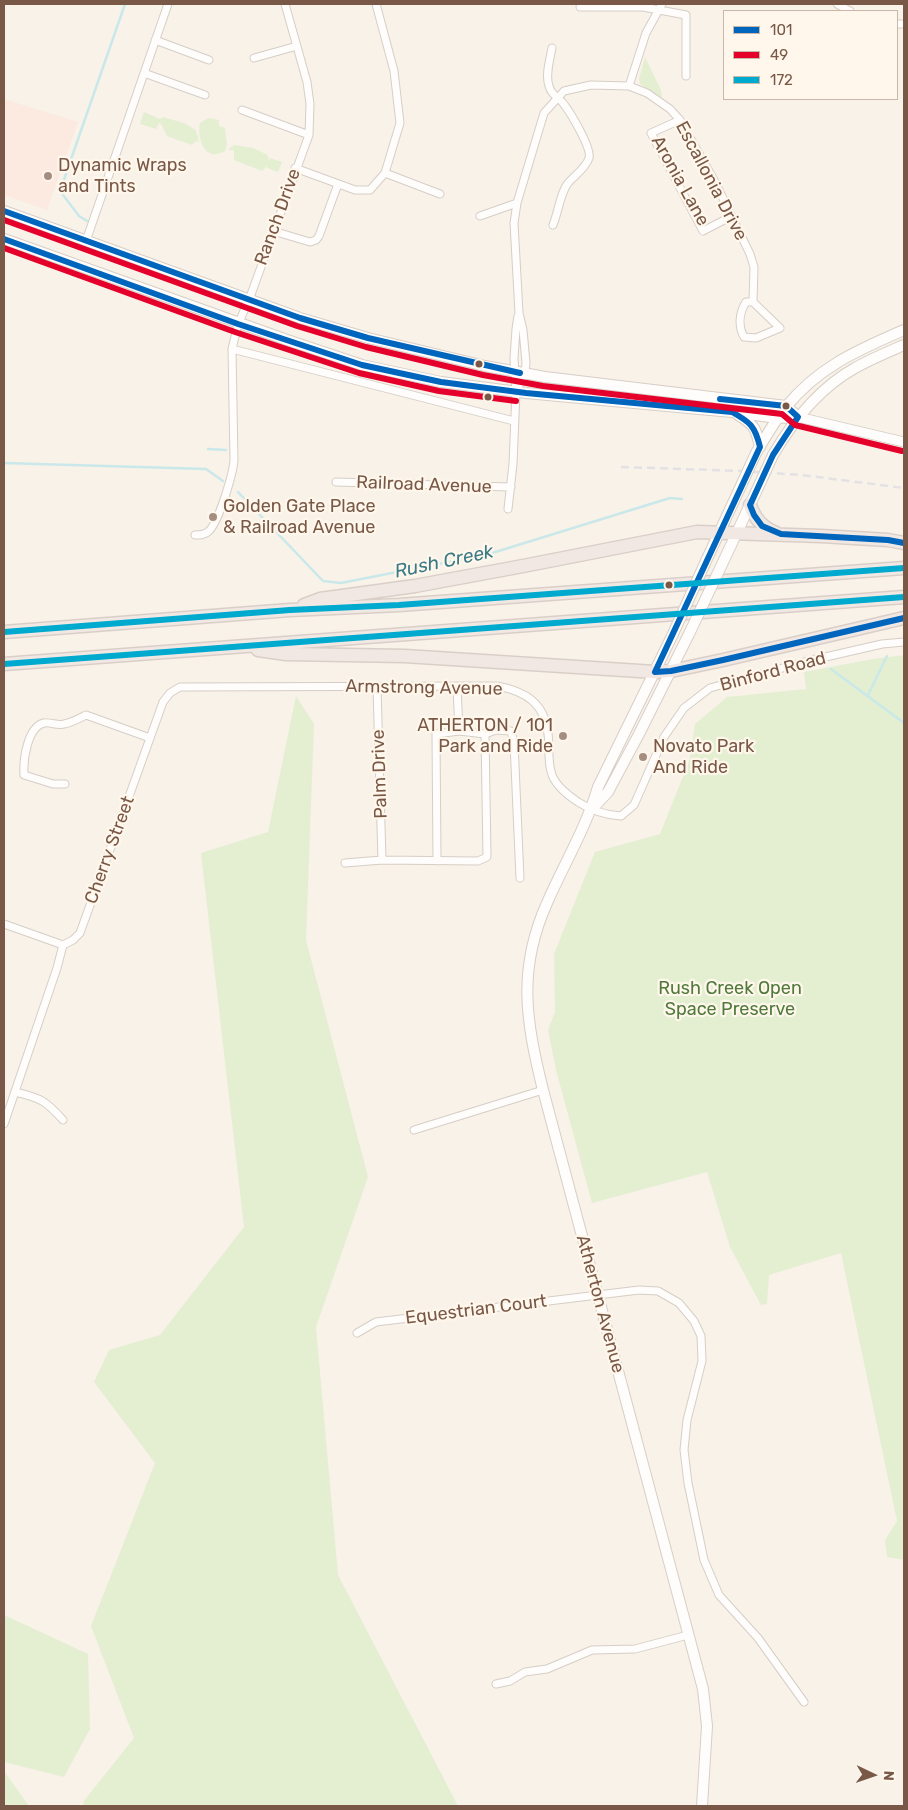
<!DOCTYPE html>
<style>
body{margin:0}
#map{position:relative;width:908px;height:1810px;overflow:hidden;background:#f8f2e9;font-family:Rubik,sans-serif}
canvas{display:block}
.frame{position:absolute;inset:0;border:5px solid #795847;pointer-events:none}
.legend{position:absolute;left:723px;top:10px;width:175px;height:90px;box-sizing:border-box;background:#fff7eb;border:1px solid #c9b7a9;margin:0;padding:6px 9px;list-style:none;font-size:15px;color:#795847}
.legend li{display:flex;align-items:center;gap:10px;height:25px}
.legend b{width:25px;border:1px solid #c9b7a9}
.north{position:absolute;left:848px;top:1750px;width:50px;height:50px;-webkit-text-stroke:4px #fff7eb;paint-order:stroke;rotate:93deg;font-size:14px;font-weight:700;line-height:20px;text-align:center;color:#795847}
.north::after{content:'';display:block;margin:auto;width:18px;height:22px;background:#795847;clip-path:polygon(50% 0,100% 100%,50% 72%,0 100%)}
</style>
<div id="map">
<canvas width="908" height="1810"></canvas>
<div class="frame"></div>
<ul class="legend">
<li><b style="height:6px;background:#0065bd"></b>101</li>
<li><b style="height:6px;background:#e4002b"></b>49</li>
<li><b style="height:6px;background:#00a9ce"></b>172</li>
</ul>
<div class="north">N</div>
</div>
<script>
const context = document.querySelector('canvas').getContext('2d');
context.lineJoin = 'round';
function fill(path, color) { context.fillStyle = color; context.fill(path, 'evenodd'); }
function trace(path, color, width, dash) { context.strokeStyle = color; context.lineWidth = width; context.lineCap = dash ? 'butt' : 'round'; context.setLineDash(dash || []); context.stroke(path); }
function label(font, color, halo, rows, align = 'center') {
  context.font = font + ' Rubik,sans-serif'; context.lineWidth = 4.5; context.setLineDash([]); context.textBaseline = 'middle'; context.strokeStyle = halo; context.fillStyle = color; for (const [text, x, y, turn = 0] of rows) {
    context.save(); context.translate(x, y); context.rotate((+turn || 0) * Math.PI / 180); context.textAlign = isNaN(turn) ? turn : align; if (halo) context.strokeText(text, 0, 0); context.fillText(text, 0, 0); context.restore();
  }
}
fill(new Path2D(`
 M4 99 78 122 47 210 4 195Z`), '#fce9df');
fill(new Path2D(`
 M645 57 661 90 662 98 640 84 639 79Z
 M144 112 160 119 163 117 184 123 196 130 199 142 196 141 192 145 167 136 161 124 159 123 156 129 140 124Z
 M208 118 219 120V126L225 128C225 134 228 143 226 148 225 152 224 152 220 153 203 160 197 135 200 123Z
 M234 145 253 148 268 155 269 161 270 158 282 162 278 172 267 168V166L262 171 234 160V150H228Z
 M904 655V1560L887 1557 885 1540 897 1521 841 1253 769 1275 767 1304 761 1305 730 1247 707 1172 592 1203 556 1070 548 1030 555 1012 554 954 595 852 660 834 690 759 695 724 727 697 806 689 804 672 873 659Z
 M296 696 314 724 306 940 368 1177 316 1327 338 1575 458 1806H84L83 1802 134 1738 91 1626 155 1463 94 1382 109 1350 160 1335 244 1227 201 853 268 832Z
 M4 1615 88 1654 90 1729 64 1777 4 1762Z
 M4 1771 29 1806H4Z`), '#e4efd2');
trace(new Path2D(`
 M87 221 79 216 60 191 125 4
 M208 449 226 450
 M4 463 206 469 223 481
 M238 492 323 581 341 583 489 554 670 498 682 499
 M831 669 904 723
 M868 695 887 656`), '#cae8e9', 2.5);
const minor = new Path2D(`
 M837 4 850 11
 M580 7H643L686 15V76
 M897 24H904
 M155 40 209 60
 M552 48C550 59 545 75 549 86 551 95 558 97 563 103 570 112 592 148 589 158 586 168 575 175 569 182 561 190 558 213 553 225
 M254 58 297 46
 M144 73 205 95
 M629 86 646 33 662 4
 M242 110 309 135
 M680 120 651 133 703 231 732 216
 M295 168 355 190H370L385 173 400 123 394 71 376 4
 M385 173 440 194
 M480 216 517 203
 M273 231 310 242 316 240 319 236 338 184
 M86 241 168 4
 M232 349 514 421
 M516 392 525 373 526 363 523 330 519 313 514 223 517 203 544 113 564 91 591 85 629 86 647 93 670 109 680 120 715 182 750 254 754 267 753 302H746C739 313 738 326 744 337L756 338 780 328 753 302
 M336 482 511 487
 M508 509 513 464 516 392 514 358 516 329 518 316
 M195 535C200 535 205 535 209 531 219 521 233 474 234 460L232 349 238 324 249 300 309 135 310 104 307 82 285 4
 M377 687 382 860
 M457 687 459 731
 M485 734 496 730 511 731 514 743 520 878
 M65 784H53L24 775C23 761 27 727 44 723 51 722 58 726 64 724 71 723 80 718 86 715L150 738
 M345 863 382 860 478 861 487 857 485 734 459 731 436 734 437 861
 M4 924 63 945
 M15 1092C41 1098 46 1101 63 1120
 M4 1124 57 968 63 945 73 940 80 933 163 702 170 693 180 687 497 686C525 691 545 703 548 734 550 748 547 761 552 775 557 787 568 795 578 802 592 811 605 815 621 816L634 805 664 737 684 708 710 688 808 661 882 644 904 642
 M414 1130 543 1090
 M357 1333 376 1322 639 1290 658 1291 679 1303 694 1321 701 1336 702 1361 687 1420 684 1450 688 1483 704 1560 719 1595 758 1638 804 1702
 M496 1684 510 1681 525 1672 547 1669 592 1650 635 1649 688 1635`);
const tertiary = new Path2D(`
 M798 417 904 442`);
const secondary = new Path2D(`
 M4 211 300 318 368 338 485 366 545 377 786 406 798 417
 M4 239 287 340 362 365 441 382 526 393 732 412 778 418 798 417
 M738 415C755 425 756 429 760 447
 M756 453C765 438 774 422 785 408 818 367 858 350 904 330
 M773 455C793 421 819 388 855 368 871 359 888 352 904 345
 M724 560 756 492
 M706 561 739 490
 M673 634 598 787C586 828 564 864 547 903 517 970 526 1021 543 1090L703 1689 707 1726 702 1806
 M593 808 608 792 639 734 690 632`);
const motorway = new Path2D(`
 M750 505C755 519 762 527 776 533
 M304 605 320 599 415 586 523 566 697 532 821 536 888 540 904 543
 M4 632 290 610 399 605 904 568
 M258 650 286 654 405 656 655 672 671 671 723 660 904 618
 M4 664 904 597`);
trace(minor, '#d6cec6', 9);
trace(tertiary, '#d6cec6', 11);
trace(secondary, '#d7cec6', 12);
trace(motorway, '#dacfc8', 15);
trace(minor, '#fefdfc', 7);
trace(tertiary, '#fefdfc', 9);
trace(secondary, '#fefdfc', 10);
trace(motorway, '#f2e8e3', 12);
trace(new Path2D(`
 M621 467 742 471 801 475 904 488`), '#e4e1e5', 2.5, [8, 5]);
const secondaryBridge = new Path2D(`
 M739 490 756 453
 M756 492 773 455
 M690 632 724 560
 M673 634 706 561`);
trace(secondaryBridge, '#d7cec6', 12, []);
trace(secondaryBridge, '#fefdfc', 10);
trace(new Path2D(`
 M4 211 300 318 368 338 520 373
 M4 239 238 324 362 365 441 382 526 393 732 412C750 422 755 426 760 447L655 672 671 671 723 660 904 618
 M720 399 786 406 798 417 773 455 750 505 754 515 762 526 781 534 888 540 904 543`), '#0065bd', 6);
trace(new Path2D(`
 M4 220 297 326 366 347 483 375 543 386 782 414 795 425 902 451
 M4 248 235 332 359 373 439 391 516 401`), '#e4002b', 6);
trace(new Path2D(`
 M4 632 290 610 399 605 904 568
 M4 664 904 597`), '#00a9ce', 6);
for (const [x, y, r, color] of [
 [48,176,5,"#a58e80"],
 [479,364,4.5,"#795847"],
 [488,397,4.5,"#795847"],
 [786,406,4.5,"#795847"],
 [213,517,5,"#a58e80"],
 [669,585,4.5,"#795847"],
 [563,736,5,"#a58e80"],
 [643,757,5,"#a58e80"]
]) { const dot = new Path2D(); dot.arc(x, y, r, 0, 2 * Math.PI); context.fillStyle = color; context.fill(dot); trace(dot, '#fff7eb', 2); }
label('18px', '#795847', '#fff7eb', [
 ["Dynamic Wraps",58,166],
 ["and Tints",58,187],
 ["Golden Gate Place",223,507],
 ["& Railroad Avenue",223,528],
 ["ATHERTON / 101",553,726,"right"],
 ["Park and Ride",553,747,"right"],
 ["Novato Park",653,747],
 ["And Ride",653,768]
], 'left');
label('18px', '#795847', '#fff7eb', [
 ["Aronia Lane",680,181,61],
 ["Escallonia Drive",711,181,62],
 ["Ranch Drive",278,217,-70],
 ["Railroad Avenue",424,485,2],
 ["Binford Road",773,672,-15],
 ["Armstrong Avenue",424,688,1],
 ["Palm Drive",380,774,-92],
 ["Cherry Street",110,850,-70],
 ["Atherton Avenue",600,1304,75],
 ["Equestrian Court",476,1310,-7]
]);
label('18px', '#4f7a3c', '#fff7eb', [
 ["Rush Creek Open",730,989],
 ["Space Preserve",730,1010]
]);
label('italic 19px', '#3b7b87', '#fff7eb', [
 ["Rush Creek",444,562,-12]
]);
</script>
